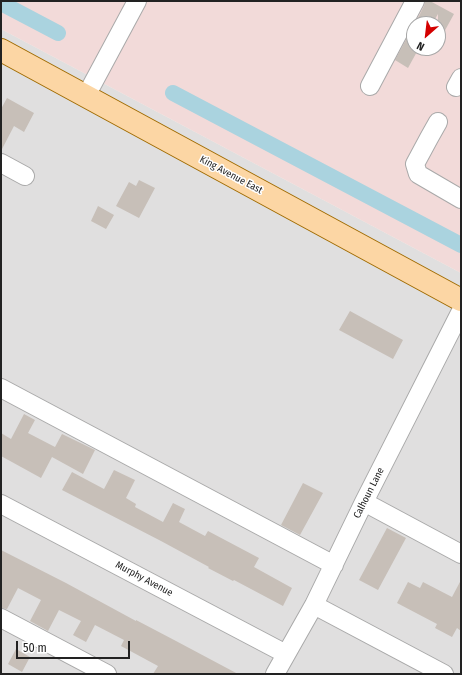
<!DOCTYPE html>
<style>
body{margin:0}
#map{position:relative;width:462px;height:675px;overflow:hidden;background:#f2efe9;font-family:"Fira Sans Condensed",sans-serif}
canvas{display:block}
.frame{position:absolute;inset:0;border:2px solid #222;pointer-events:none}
.north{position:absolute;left:406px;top:16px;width:40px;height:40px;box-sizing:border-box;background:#fff;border:1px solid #a7a7a7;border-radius:50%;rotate:208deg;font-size:11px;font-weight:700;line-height:16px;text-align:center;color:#222}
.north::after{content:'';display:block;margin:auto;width:14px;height:18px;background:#d40000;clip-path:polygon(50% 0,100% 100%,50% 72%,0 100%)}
.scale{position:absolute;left:16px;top:641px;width:114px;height:18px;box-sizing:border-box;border:2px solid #222;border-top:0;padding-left:5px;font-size:12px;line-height:14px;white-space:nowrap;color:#222;-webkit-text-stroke:3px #fff;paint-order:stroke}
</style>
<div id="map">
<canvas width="462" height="675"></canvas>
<div class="frame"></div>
<div class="north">N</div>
<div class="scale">50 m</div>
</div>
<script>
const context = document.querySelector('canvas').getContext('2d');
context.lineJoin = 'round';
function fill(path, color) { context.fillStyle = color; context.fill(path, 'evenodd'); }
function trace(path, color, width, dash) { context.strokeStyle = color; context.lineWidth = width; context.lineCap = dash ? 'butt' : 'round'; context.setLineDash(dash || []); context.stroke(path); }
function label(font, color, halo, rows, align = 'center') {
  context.font = font + ' "Fira Sans Condensed",sans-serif'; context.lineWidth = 3; context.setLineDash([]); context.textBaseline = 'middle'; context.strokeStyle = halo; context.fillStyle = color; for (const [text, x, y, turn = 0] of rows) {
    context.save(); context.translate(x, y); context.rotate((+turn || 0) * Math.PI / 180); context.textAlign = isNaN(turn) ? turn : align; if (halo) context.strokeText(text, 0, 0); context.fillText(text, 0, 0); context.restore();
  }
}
fill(new Path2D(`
 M1 29 461 273V674H1Z`), '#e0dfdf');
fill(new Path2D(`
 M1 1H461V273L1 29ZM414 24H438V48H414Z`), '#f2dad9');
trace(new Path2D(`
 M1 3 58 33
 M173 93 461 245`), '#aad3df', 16);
fill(new Path2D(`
 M425 1H430L454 14 438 43V14L432 24H415L424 6Z
 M414 25V48H419L408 68 395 60Z
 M7 98 34 113 24 132 14 126 1 151V109Z
 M139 180 155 188 139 218 116 206 129 182 136 186Z
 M98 206 114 215 106 229 91 221Z
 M350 311 403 340 393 359 339 330Z
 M24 414 35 420 28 433 55 447 62 434 95 450 83 474 52 457 41 478 1 456V433L11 439Z
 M114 470 135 480 126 498 136 504 135 507 163 522 173 503 185 509 179 522 205 536 208 531 259 558 254 567 292 588 283 606 234 580 233 581 208 568 209 567 161 541 62 490 72 472 104 489Z
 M303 483 323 493 300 535 281 525Z
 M387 528 406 538 378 590 359 580Z
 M1 550 66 583 136 621V620L176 641 238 674H153L158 666 121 646 124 640 95 625 86 642 73 635 81 621 59 610 48 631 30 621 41 600 18 588 7 609 1 608Z
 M461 580V631L457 628 452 637 435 628 437 624 397 603 408 582 420 588 423 582 452 597Z
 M16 649 30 657 22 672 8 664Z`), '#c7bfb8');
const minor = new Path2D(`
 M370 86 415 1
 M456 87 461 78
 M86 96 137 1
 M438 122 429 138 415 164 418 174 461 199
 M1 163 25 176
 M1 388 334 565
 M364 502 461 554
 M1 504 286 654
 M314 605 444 674
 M1 618 107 674
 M275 674 314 605 364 502 461 311`);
const major = new Path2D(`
 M1 50 461 300`);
trace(minor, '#a9a9a9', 20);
trace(major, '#a06b00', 24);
trace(minor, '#fff', 18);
trace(major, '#fcd6a4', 22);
label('10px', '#222', '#fff', [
 ["King Avenue East",231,175,28],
 ["Calhoun Lane",369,493,-63],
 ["Murphy Avenue",144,579,28]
]);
</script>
